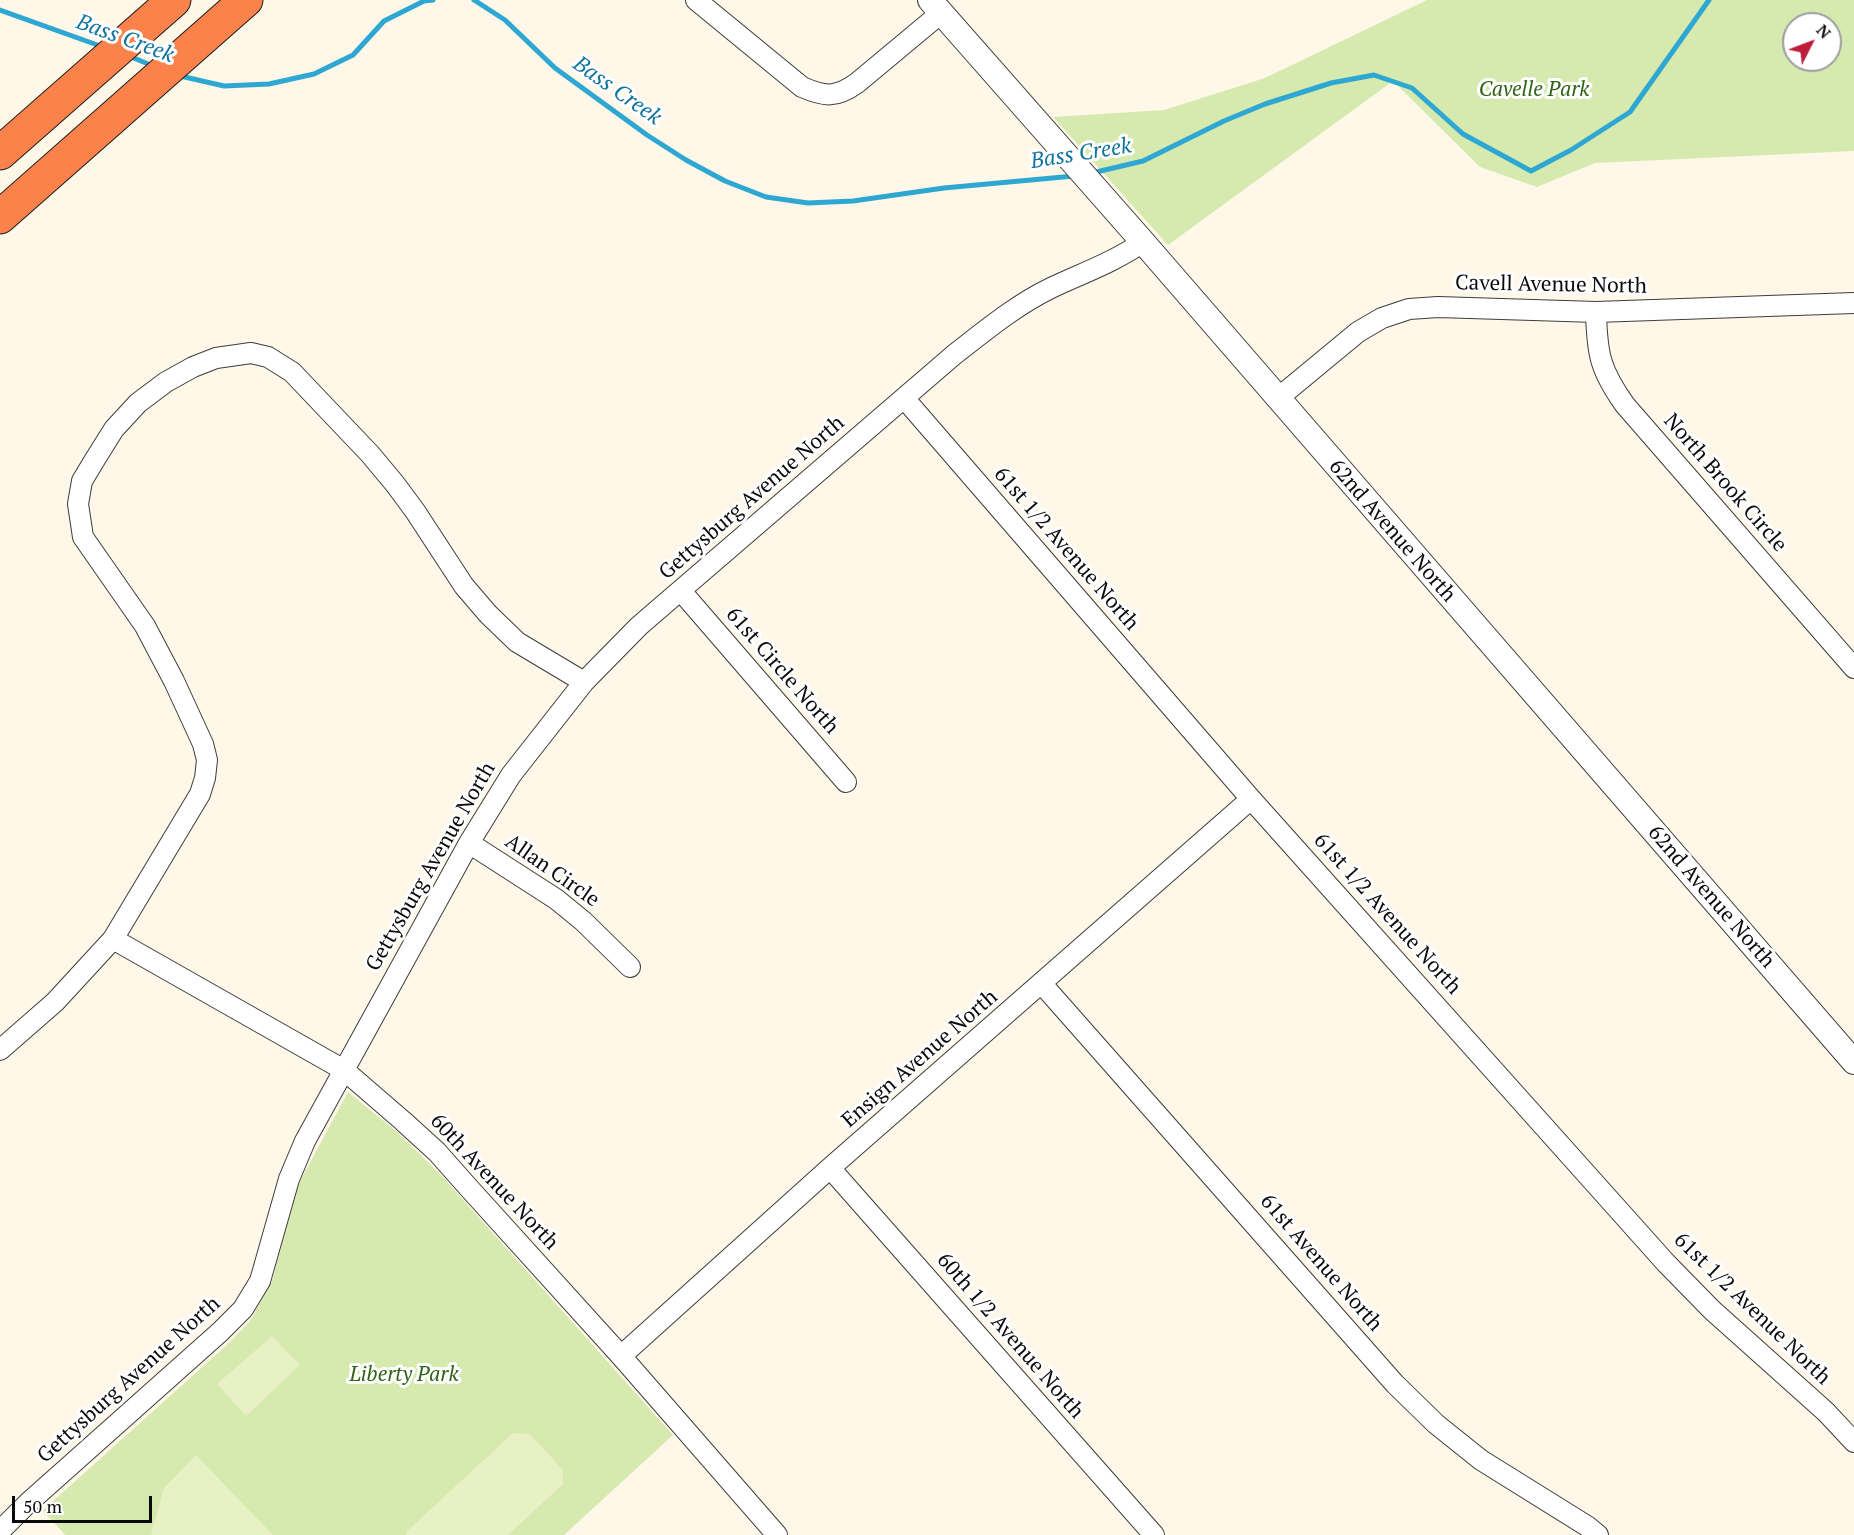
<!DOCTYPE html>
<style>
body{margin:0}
#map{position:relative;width:1854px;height:1535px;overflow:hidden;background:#fff7e7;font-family:"PT Serif",serif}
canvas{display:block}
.north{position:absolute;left:1782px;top:12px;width:60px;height:60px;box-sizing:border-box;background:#fff;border:2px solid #9d9d9d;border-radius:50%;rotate:48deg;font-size:16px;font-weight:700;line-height:24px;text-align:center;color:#0a0a0a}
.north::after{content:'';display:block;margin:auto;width:21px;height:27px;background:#bf1e3b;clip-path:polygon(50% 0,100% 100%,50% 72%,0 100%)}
.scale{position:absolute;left:12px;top:1496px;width:140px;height:27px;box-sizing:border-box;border:3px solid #0a0a0a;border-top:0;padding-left:8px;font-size:18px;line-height:21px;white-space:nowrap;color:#0a0a0a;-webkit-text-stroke:4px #fff;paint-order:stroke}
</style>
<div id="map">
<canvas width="1854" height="1535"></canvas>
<div class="north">N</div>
<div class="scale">50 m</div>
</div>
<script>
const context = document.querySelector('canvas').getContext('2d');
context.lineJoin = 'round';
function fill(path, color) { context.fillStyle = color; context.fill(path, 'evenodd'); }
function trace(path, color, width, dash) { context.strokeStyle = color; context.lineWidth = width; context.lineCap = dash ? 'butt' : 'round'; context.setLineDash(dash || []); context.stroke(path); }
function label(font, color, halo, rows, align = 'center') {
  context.font = font + ' "PT Serif",serif'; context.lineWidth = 6; context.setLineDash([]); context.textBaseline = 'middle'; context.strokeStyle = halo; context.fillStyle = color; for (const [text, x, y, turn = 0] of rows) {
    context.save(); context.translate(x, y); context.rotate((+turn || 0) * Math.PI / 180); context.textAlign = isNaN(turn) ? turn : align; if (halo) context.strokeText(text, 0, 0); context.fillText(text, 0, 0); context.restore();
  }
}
fill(new Path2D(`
 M1427 0H1854V151L1595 163 1537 187 1480 167 1393 81 1168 245 1053 117 1164 110 1265 78ZM1794 24H1830V60H1794Z
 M348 1092 396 1131 441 1175 673 1435 564 1535H65L43 1510 228 1344 250 1321 272 1281 290 1211 300 1181Z`), '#d6eab0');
fill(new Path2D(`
 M272 1336 300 1365 246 1416 217 1384Z
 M513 1433 530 1434 563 1470V1484L508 1535H406V1532Z
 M196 1455 273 1535H151L164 1488Z`), '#e7f1c3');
trace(new Path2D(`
 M474 0 505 20 555 68 647 135 686 160 725 181 766 197 808 203 853 201 944 188 1074 176
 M0 10 103 47
 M129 56 153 66
 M176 75 224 86 269 84 314 74 353 55 384 21 424 1 433 0
 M1092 173 1143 161 1224 121 1265 104 1331 83 1374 75 1412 88 1463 134 1531 171 1571 150 1630 112 1709 0`), '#2ea7d2', 5);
const minor = new Path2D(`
 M696 0 802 87C825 97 836 98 857 83L941 13
 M1596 312C1597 354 1600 370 1625 405L1854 668
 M904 398 1251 799 1666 1263 1712 1310 1826 1412 1854 1442
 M1277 399 1358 332 1382 318 1409 309 1438 307 1596 312 1854 303
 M681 591 846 782
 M469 843 556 899 583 921 630 967
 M113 939 344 1070 403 1121 437 1152 468 1187 621 1356 777 1535
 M1042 984 1395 1384 1436 1424 1481 1460 1587 1526 1598 1535
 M0 1050 55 1002 113 939 200 794 205 778 207 760 203 744 174 681 145 626 83 537 78 504 82 481 94 461 114 429 138 403 166 382 193 367 216 358 251 353 268 357 292 372 370 454 395 484 415 511 464 586 488 614 517 642 584 682
 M830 1168 1154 1535
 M621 1356 830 1168 1251 799
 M0 1531 28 1503 220 1332 243 1309 260 1281 289 1179 305 1141 469 843 511 775 584 682 639 626 955 354C986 330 1016 305 1051 288 1083 273 1114 262 1143 242`);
const tertiary = new Path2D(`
 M930 0 1143 242 1854 1062`);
const motorway = new Path2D(`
 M0 153 174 0
 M0 217 246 0`);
trace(minor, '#3d3d3d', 22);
trace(tertiary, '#3d3d3d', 26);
trace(motorway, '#1b1b1b', 35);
trace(minor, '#fff', 20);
trace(tertiary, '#fff', 24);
trace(motorway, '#fb824a', 33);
label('italic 21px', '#336319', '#fff', [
 ["Cavelle Park",1534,90],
 ["Liberty Park",404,1375]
]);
label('21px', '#0a0a0a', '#fff', [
 ["Cavell Avenue North",1551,285,1],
 ["North Brook Circle",1725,483,49],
 ["Gettysburg Avenue North",752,498,-41],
 ["62nd Avenue North",1392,531,49],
 ["61st 1/2 Avenue North",1066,549,49],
 ["61st Circle North",782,671,49],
 ["Gettysburg Avenue North",431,867,-60],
 ["Allan Circle",552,871,35],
 ["62nd Avenue North",1711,897,49],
 ["61st 1/2 Avenue North",1387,914,48],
 ["Ensign Avenue North",920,1059,-41],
 ["60th Avenue North",494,1182,47],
 ["61st Avenue North",1321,1263,49],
 ["61st 1/2 Avenue North",1752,1309,44],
 ["60th 1/2 Avenue North",1010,1336,49],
 ["Gettysburg Avenue North",129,1380,-42]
]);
label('italic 22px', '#10749f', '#fff', [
 ["Bass Creek",125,39,20],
 ["Bass Creek",617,91,35],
 ["Bass Creek",1081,154,-9]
]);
</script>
